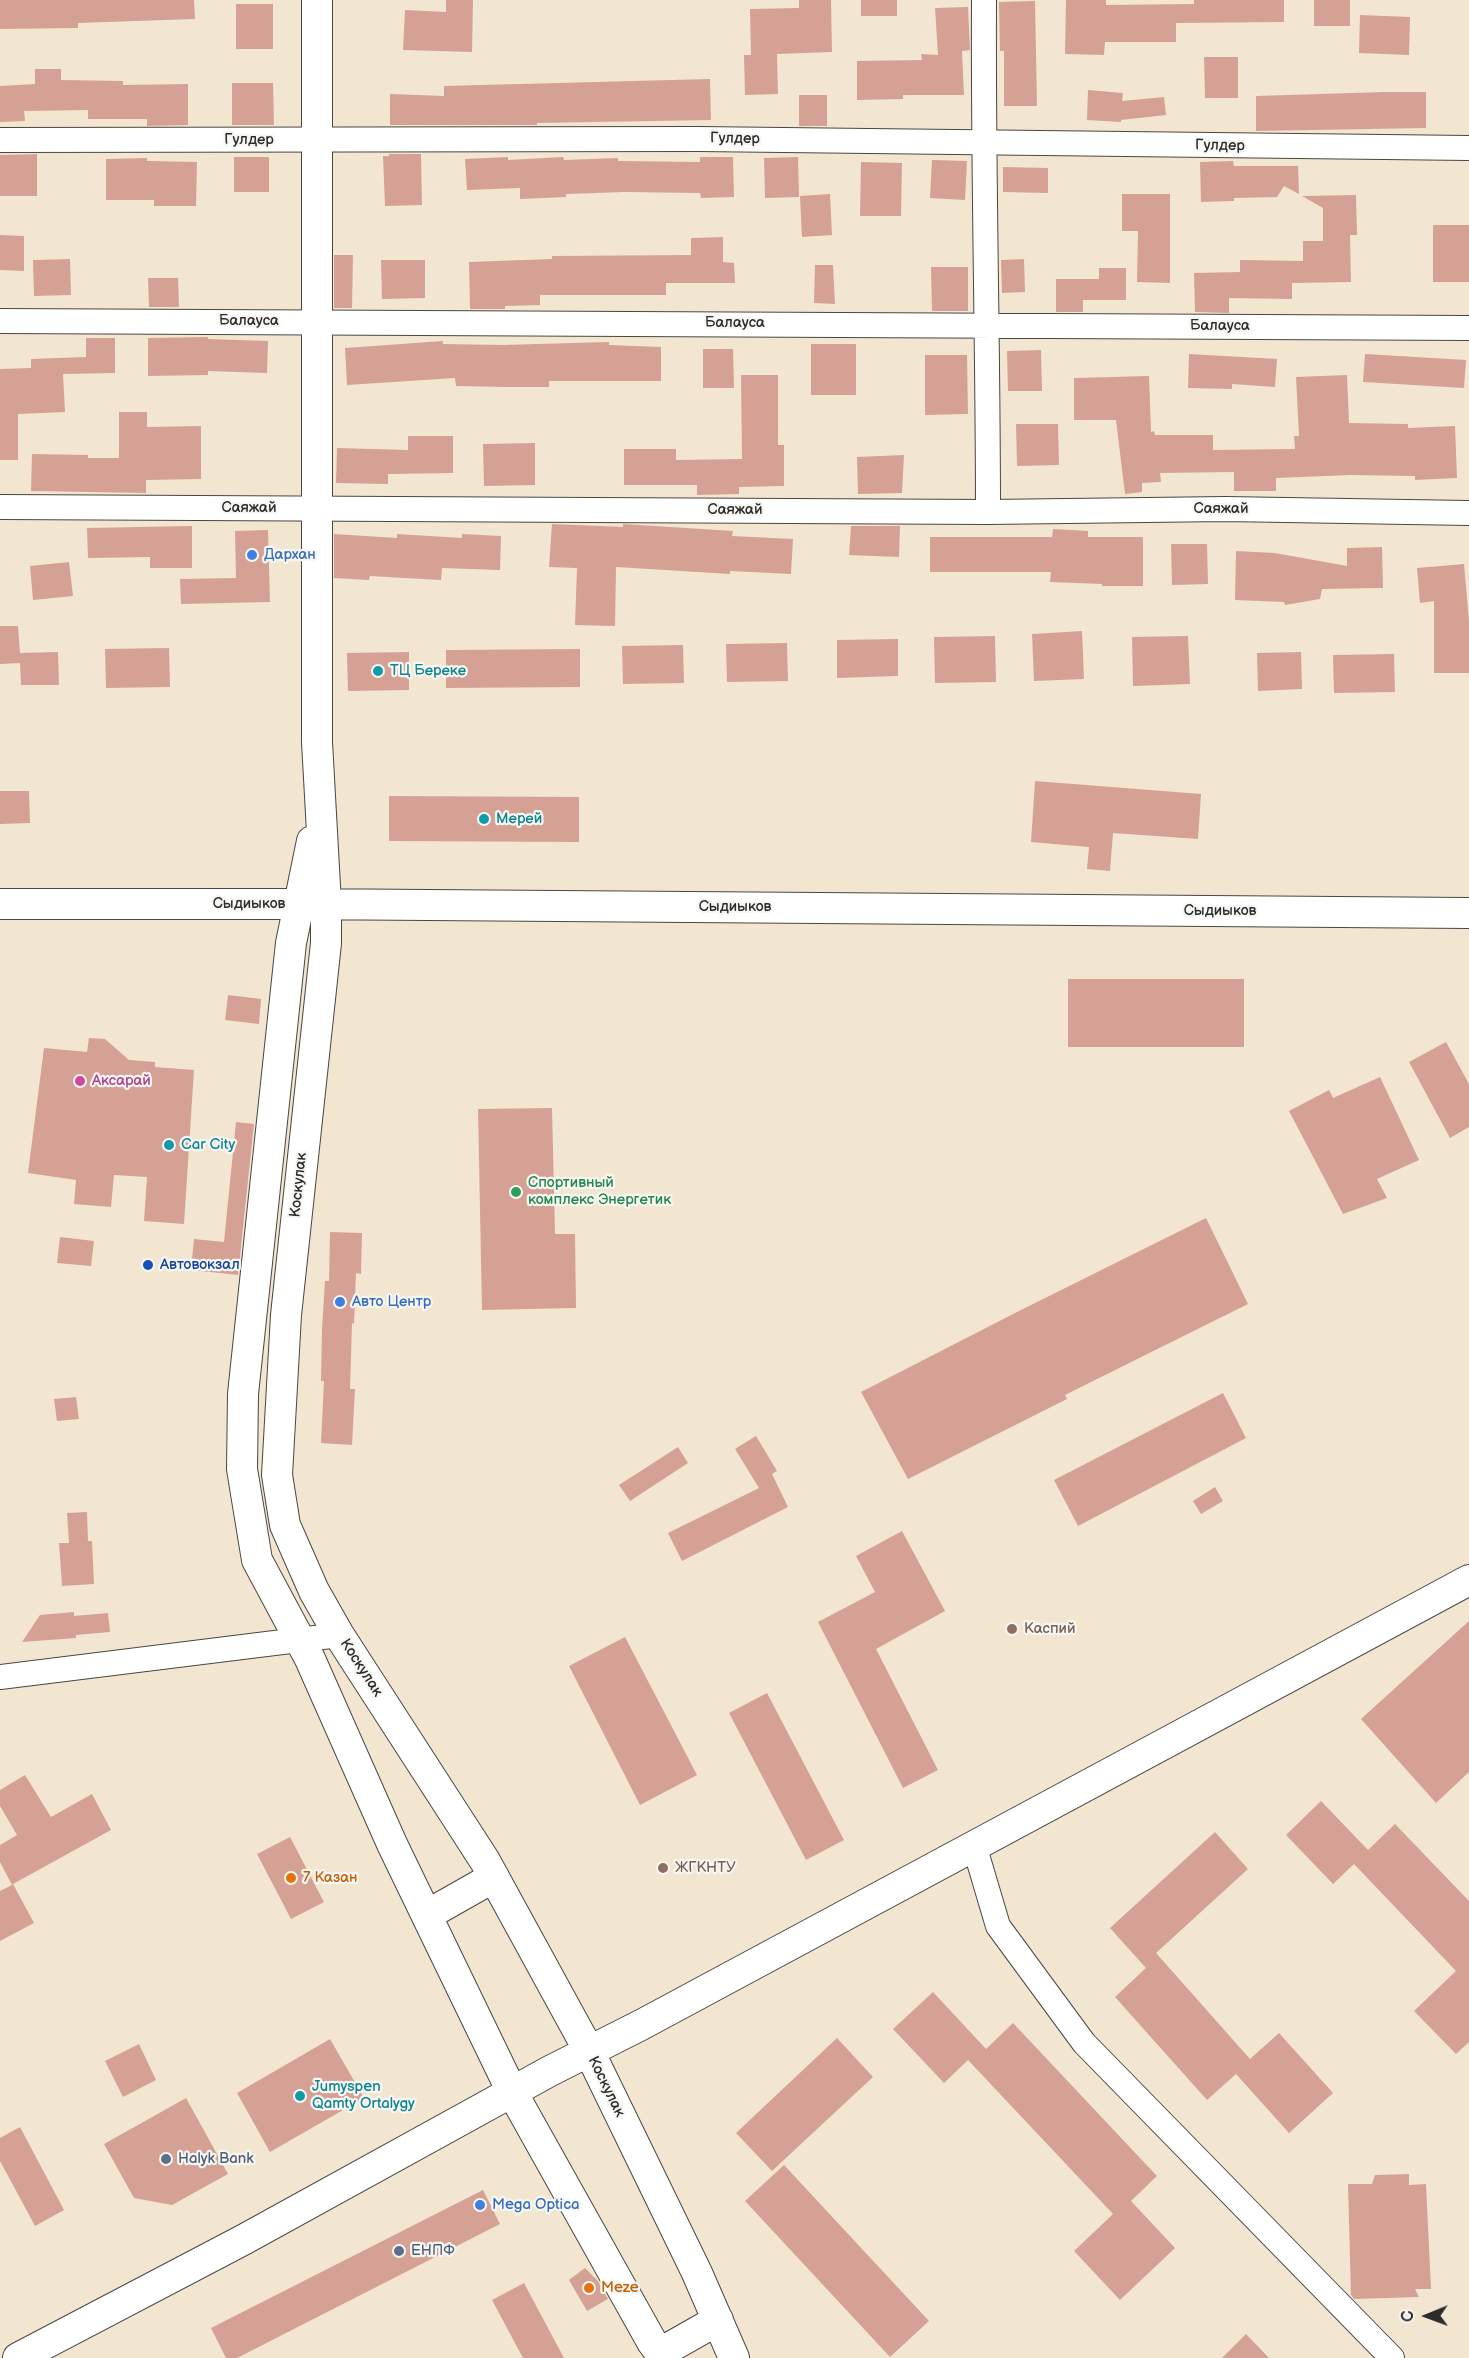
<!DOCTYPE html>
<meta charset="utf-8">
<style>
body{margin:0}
#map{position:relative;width:1469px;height:2358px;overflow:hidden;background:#f2e6d0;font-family:"Balsamiq Sans",sans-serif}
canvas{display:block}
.north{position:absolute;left:1397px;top:2286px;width:60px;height:60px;-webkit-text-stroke:4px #f6f6f2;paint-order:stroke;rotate:269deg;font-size:16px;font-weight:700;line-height:24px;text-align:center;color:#2b2b2b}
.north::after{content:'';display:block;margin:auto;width:21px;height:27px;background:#2b2b2b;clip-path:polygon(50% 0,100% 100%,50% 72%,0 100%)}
</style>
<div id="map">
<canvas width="1469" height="2358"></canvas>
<div class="north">С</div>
</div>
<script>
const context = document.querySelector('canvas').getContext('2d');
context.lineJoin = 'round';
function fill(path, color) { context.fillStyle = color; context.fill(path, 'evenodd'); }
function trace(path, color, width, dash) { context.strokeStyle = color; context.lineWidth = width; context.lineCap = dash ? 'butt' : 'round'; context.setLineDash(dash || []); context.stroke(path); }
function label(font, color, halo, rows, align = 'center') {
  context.font = font + ' "Balsamiq Sans",sans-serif'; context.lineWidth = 4.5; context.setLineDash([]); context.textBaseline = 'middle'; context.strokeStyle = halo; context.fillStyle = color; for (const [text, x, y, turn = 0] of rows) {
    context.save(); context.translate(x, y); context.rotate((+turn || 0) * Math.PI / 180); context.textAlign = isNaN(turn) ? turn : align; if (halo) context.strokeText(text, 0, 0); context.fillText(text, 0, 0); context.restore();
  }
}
fill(new Path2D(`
 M0 0H194L195 19 78 23V28L0 29Z
 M446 0H473L472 52 403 50 405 10 446 12Z
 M799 0H831L832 52 777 54 778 94 745 95 744 55H751L750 9 799 8Z
 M861 0H897V16H861Z
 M1066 0H1106V5L1194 4V0H1284V22L1176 23V42H1105L1104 55 1065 54Z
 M1314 0H1350V26H1314Z
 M1035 1 1037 106H1004V51H1000L999 2Z
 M236 4H273V49H236Z
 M968 7 970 50 962 51 964 95H903V99L857 100V61L922 60 921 54 938 55 935 8Z
 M1360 15 1410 17 1409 55 1359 53Z
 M1204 57H1238V98H1205Z
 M35 69H61V80L123 81V85L188 84V125L147 126V119H88V110L24 111 25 121 0 122V86L35 84Z
 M710 79 711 120 537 123V125H390V94L444 96V86Z
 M232 83H273L274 125H232Z
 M1088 90 1123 93 1122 101 1164 97 1166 115 1121 120V122L1087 120Z
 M1384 92H1426V128L1256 131V96Z
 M799 95H827V126H799Z
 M37 154V196H0V155Z
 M389 154H421L422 205 385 206 383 156H389Z
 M234 157H269V192H234Z
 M508 157V160L563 157 564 160 618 158V161L700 162V157H733L734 197 701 198 700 193 625 192 566 194V197L520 199V188L467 190 465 159Z
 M798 157 799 197 765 198 764 158Z
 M147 158V161L197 162 196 206H154V200H106V159Z
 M932 160 967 161 965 200 930 198Z
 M1233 161 1234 166H1298L1299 194 1284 186 1277 197 1234 198V201L1201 202 1200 162Z
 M861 162 902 163 901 216H860Z
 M1003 167 1048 168V193L1003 192Z
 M830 194 832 235 802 237 800 196Z
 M1122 194H1170V283L1137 282 1138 231H1122Z
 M1356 195 1357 235H1350L1351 282 1292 283V299L1229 298V313L1195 312 1194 273 1240 272V260L1303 261V241H1323V208L1302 196Z
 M1433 225H1469V282H1433Z
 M0 235 24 236V271L0 270Z
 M723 237V262L734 263 735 283H666V295H540V305L505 306V309H470L469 262 552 259V256L691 255V238Z
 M334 255H353L352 308H334Z
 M70 259 71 295 34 296 33 260Z
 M1024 259 1025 292 1002 293 1001 260Z
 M381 260H425V298L382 299Z
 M815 265H833L835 304 814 303Z
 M931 267H968V311H932Z
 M1099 268H1126V300H1083V312H1056V279H1099Z
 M148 278H178L179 307H149Z
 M208 337V339L268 341 267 373 208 371V375L148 376V338Z
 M86 338H115V373L63 374 65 412 18 414V460H0V369L31 368V359L86 357Z
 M443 341V344L503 345 609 342V345L661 347V381H549V387H507L456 386 455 378 347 385 345 348Z
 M811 344H856V395H811Z
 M703 349H733L734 388H703Z
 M1041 350 1042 391H1008L1007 351Z
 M1189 354 1277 359 1275 387 1232 384V389L1188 388Z
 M1365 354 1466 360 1464 388 1363 382Z
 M925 355H967L968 414 925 415Z
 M741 375H778V445H784V486L739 487V494L697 495V485H624V449H676V460L742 459Z
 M1347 375 1349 423 1408 424V428L1455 426 1457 478 1415 480V476L1350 475 1276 478V491H1234V472L1160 473 1161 482 1142 483V492L1125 494 1116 420H1074V378L1149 376 1151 432 1154 431 1155 435H1213V450L1295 449 1294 436H1299L1296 377Z
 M119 412H147V427L201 426V479L146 480V493L31 491 32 454 88 455V458H119Z
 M1016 424H1058L1059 465 1017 466Z
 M408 436H453V473L388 474V484L336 483 337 448 408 450Z
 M535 443V485L484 486 483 444Z
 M904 455 902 493 858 494 857 457Z
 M552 524 623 527V524L670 527 733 531 732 536 793 539 791 574 730 571V574L616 567 615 626 575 625 577 568 549 567Z
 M192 526V568H150V557L88 558 87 528Z
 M851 526H900L899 557 849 555Z
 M1053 529 1088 531V537H1143V586H1102V584L1050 582 1051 572H930V537H1052Z
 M268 530 270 602 181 604 180 579 236 578 235 531Z
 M334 534 397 538V534L462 538V534L501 536 500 570 442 568 441 580 370 576 369 580 334 578Z
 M1171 544H1207L1208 584 1172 585Z
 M1382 547 1383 588 1322 589 1320 599 1285 605 1284 602 1235 600 1236 551 1275 553 1347 566V548Z
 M69 562 73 596 33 600 30 566Z
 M1464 564 1469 621V673H1434V601L1420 603 1417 568Z
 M0 626H18L20 653 58 652 59 685H21L20 663 0 664Z
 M1082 631 1084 679 1034 681 1032 634Z
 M995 636 996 682 935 683 934 637Z
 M1188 636 1190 684 1133 686 1132 637Z
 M898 639V676L837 678V640Z
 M787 643 788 681 727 682 726 644Z
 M683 645 684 683 623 684 622 646Z
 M169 648 170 687 106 688 105 649Z
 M580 649V687L446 688V650Z
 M409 652V690L348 691 347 653Z
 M1301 652 1302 689 1258 691 1257 653Z
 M1394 654 1395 692 1334 693 1333 655Z
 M1035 781 1201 794 1198 839 1113 833 1110 871 1087 869 1089 847 1031 842Z
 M0 791H29L30 823 0 824Z
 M389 796 579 797V842L389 841Z
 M1068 979H1244V1047H1068Z
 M228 995 261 999 259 1024 225 1020Z
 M89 1038 105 1039 129 1060 155 1062V1067L194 1070 184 1224 144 1221 147 1177 114 1175 111 1207 74 1204 76 1180 28 1173 44 1048 87 1052Z
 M1446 1042 1469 1084V1127L1450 1138 1409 1062Z
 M1380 1077 1419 1160 1377 1179 1387 1198 1343 1214 1289 1111 1329 1090 1333 1098Z
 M552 1108 555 1234H575L576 1308 482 1310 478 1109Z
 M236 1122 254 1124 238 1275 191 1270 194 1239 224 1242Z
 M1206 1218 1248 1304 1065 1395 1067 1399 908 1479 861 1392 1019 1311Z
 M330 1232 362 1233 361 1274 356 1273 354 1324 352 1323 350 1389H355L352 1445 321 1443 324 1381H321L322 1329 325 1281H329Z
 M60 1237 94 1241 91 1266 57 1263Z
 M1223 1393 1246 1438 1078 1526 1054 1480Z
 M76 1397 79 1419 57 1421 54 1399Z
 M756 1436 777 1471 772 1474 788 1507 682 1561 668 1533 759 1488 735 1449Z
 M678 1447 688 1463 630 1501 619 1485Z
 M1215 1487 1223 1501 1201 1514 1193 1501Z
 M87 1512 88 1541H92L94 1584 62 1586 59 1543H69L67 1513Z
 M902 1531 945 1611 876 1649 938 1770 903 1788 818 1622 875 1592 856 1556Z
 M74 1612V1616L108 1613 110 1632 76 1635V1638L22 1642 40 1615Z
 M1469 1621V1772L1436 1803 1361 1719Z
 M625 1637 697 1775 640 1805 569 1666Z
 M767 1693 844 1840 806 1860 729 1713Z
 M25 1775 51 1817 92 1794 111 1830 13 1884 34 1923 0 1941V1891L12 1885 0 1862V1845L17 1835 0 1806V1790Z
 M1321 1801 1368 1850 1395 1824 1469 1901V2042L1456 2054 1414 2011 1456 1971 1354 1864 1333 1884 1286 1835Z
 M1215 1832 1248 1869 1156 1953 1250 2059 1279 2033 1333 2093 1289 2133 1236 2074 1207 2100 1115 1997 1146 1968 1110 1928Z
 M290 1837 324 1902 291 1919 257 1854Z
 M933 1992 986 2049 1013 2023 1157 2176 1131 2201 1175 2248 1120 2300 1074 2251 1113 2214 968 2060 944 2083 893 2029Z
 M837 2038 873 2077 772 2171 736 2133Z
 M330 2039 364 2098 270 2152 237 2093Z
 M139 2044 156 2080 123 2097 105 2061Z
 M186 2098 228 2174 172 2205 134 2198 104 2144Z
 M20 2127 64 2210 35 2226 0 2161V2138Z
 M784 2165 929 2321 890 2357 745 2201Z
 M1409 2174V2185L1426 2184 1431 2289H1415L1419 2297 1354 2299 1351 2295 1348 2184H1372L1375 2175Z
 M483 2190 500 2224 237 2358H226L211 2328Z
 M585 2268 598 2281 608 2299 587 2311 569 2280Z
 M524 2283 564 2358H523L492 2300Z
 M1246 2334 1269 2358H1222Z`), '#d6a195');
const minor = new Path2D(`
 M984 0C983 171 988 341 988 512
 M0 140 698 139 1469 148
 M0 321 1469 328
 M0 507 988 512 1225 509 1469 513
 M0 1677 339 1635
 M974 1845 998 1926 1084 2043 1392 2358`);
const tertiary = new Path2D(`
 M317 0V742L326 904V943L286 1315 277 1475 285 1525 314 1591 339 1635 485 1861 589 2051 697 2273 734 2358
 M312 841 291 943 243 1394 242 1469 257 1560 310 1659 392 1844 512 2092 652 2342 664 2358
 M0 904H298L1469 913
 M427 1915 494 1877
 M660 2353 718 2320
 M18 2358 243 2240 550 2071 641 2025 1469 1580`);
trace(minor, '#494744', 26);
trace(tertiary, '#494744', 32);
trace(minor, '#fff', 24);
trace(tertiary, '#fff', 30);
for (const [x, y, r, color] of [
 [252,555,6,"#3f7fe0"],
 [378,671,6,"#0f9aa8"],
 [484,819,6,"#0f9aa8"],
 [80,1081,6,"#d1479c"],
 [169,1145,6,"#0f9aa8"],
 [516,1192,6,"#2e9e5b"],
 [148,1265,6,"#1a4fb4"],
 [340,1302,6,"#3f7fe0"],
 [1012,1629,6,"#8d6e63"],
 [663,1868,6,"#8d6e63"],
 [291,1878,6,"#e8710a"],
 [300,2096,6,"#0f9aa8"],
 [166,2159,6,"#5c6f8a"],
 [480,2205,6,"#3f7fe0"],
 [399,2251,6,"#5c6f8a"],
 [589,2288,6,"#e8710a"]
]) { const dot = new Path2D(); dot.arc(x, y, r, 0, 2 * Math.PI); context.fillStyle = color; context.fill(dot); trace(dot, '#f6f6f2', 2); }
label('15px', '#2b2b2b', '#f6f6f2', [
 ["Гулдер",735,139,1],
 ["Гулдер",249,140],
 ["Гулдер",1220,146,1],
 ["Балауса",249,321],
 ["Балауса",735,323],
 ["Балауса",1220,326],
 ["Саяжай",249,508],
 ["Саяжай",1221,509],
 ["Саяжай",735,510],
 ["Сыдиыков",249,904],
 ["Сыдиыков",735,907],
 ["Сыдиыков",1220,911],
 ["Коскулак",299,1185,-84],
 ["Коскулак",361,1668,57],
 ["Коскулак",606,2087,64]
]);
label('15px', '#366cbe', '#f6f6f2', [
 ["Дархан",264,555],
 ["Авто Центр",352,1302],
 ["Mega Optica",492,2205]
], 'left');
label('15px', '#0d838f', '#f6f6f2', [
 ["ТЦ Береке",390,671],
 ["Мерей",496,819],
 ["Car City",181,1145],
 ["Jumyspen",312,2087],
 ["Qamty Ortalygy",312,2104]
], 'left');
label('15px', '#b23c85', '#f6f6f2', [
 ["Аксарай",92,1081]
], 'left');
label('15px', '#27864d', '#f6f6f2', [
 ["Спортивный",528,1183],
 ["комплекс Энергетик",528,1200]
], 'left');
label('15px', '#164399', '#f6f6f2', [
 ["Автовокзал",160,1265]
], 'left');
label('15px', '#785e54', '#f6f6f2', [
 ["Каспий",1024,1629],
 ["ЖГКНТУ",675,1868]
], 'left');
label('15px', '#c56008', '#f6f6f2', [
 ["7 Казан",303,1878],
 ["Meze",601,2288]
], 'left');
label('15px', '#4e5e75', '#f6f6f2', [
 ["Halyk Bank",178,2159],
 ["ЕНПФ",411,2251]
], 'left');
</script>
